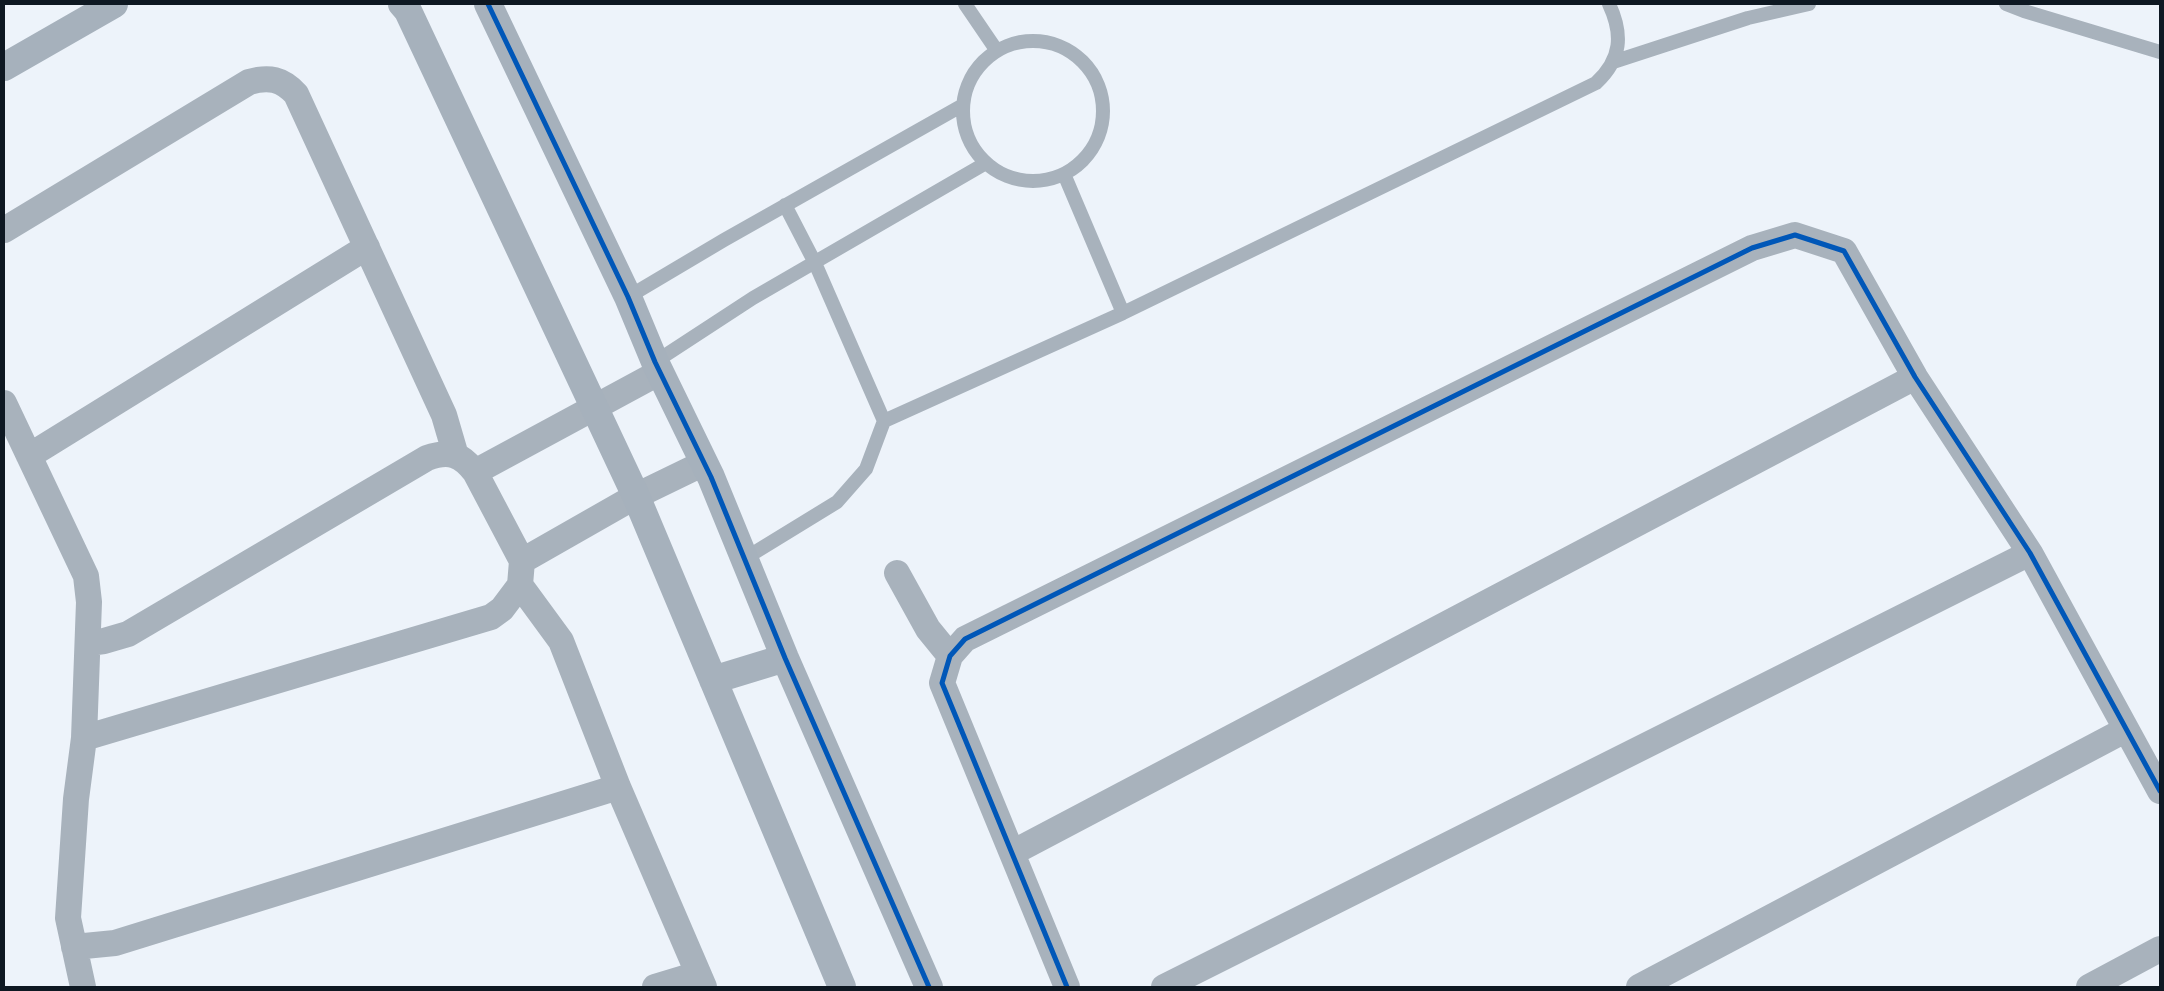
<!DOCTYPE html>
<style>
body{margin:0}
#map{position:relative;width:2164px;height:991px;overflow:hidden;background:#edf3fa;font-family:Rubik,sans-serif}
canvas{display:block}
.frame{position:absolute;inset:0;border:5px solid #0e1822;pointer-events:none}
</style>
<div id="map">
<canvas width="2164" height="991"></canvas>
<div class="frame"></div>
</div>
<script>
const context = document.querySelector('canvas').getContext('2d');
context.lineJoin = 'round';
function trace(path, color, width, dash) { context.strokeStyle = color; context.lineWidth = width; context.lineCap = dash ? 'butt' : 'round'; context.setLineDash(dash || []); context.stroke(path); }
trace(new Path2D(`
 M965 4 997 51
 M2006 4 2024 11 2160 52
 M963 111a70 70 0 1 1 140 0a70 70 0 1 1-140 0Z
 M1613 62 1748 18 1809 4
 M1064 174 1123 313
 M628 297 724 240 963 105
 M655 362 753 298 986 163
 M884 421 1123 313 1596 83C1622 59 1623 34 1609 4
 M744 559 837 502 866 469 884 421 815 263 785 205`), '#a8b2bc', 14);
trace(new Path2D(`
 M4 230 249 82C269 76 282 79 296 94L444 415 456 456
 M4 403 86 576 89 602 84 738 76 799 68 918 83 987
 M29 456 367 247
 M475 472 660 372
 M522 561 636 496 704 463
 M897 573 928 629 950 656
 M520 585 561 641 618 787 704 987
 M84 738 491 617 502 609 520 585 522 561 475 472C461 454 449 450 427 458L128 634 104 641 89 643
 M1012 853 1915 377
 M74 947 115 943 618 787
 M655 987 698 974
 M1067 987 942 683 950 656 965 639 1752 248 1795 235 1844 251 1915 377 2030 553 2160 791
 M1164 987 2030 553
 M1639 987 2125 730
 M2089 987 2160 949`), '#a8b2bc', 26);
trace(new Path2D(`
 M402 4 408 11 636 496 842 987
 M488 4 628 297 655 362 711 477 785 658 929 987
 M4 67 114 4
 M713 680 785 658`), '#a6b1bc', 28);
trace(new Path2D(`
 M488 4 628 297 655 362 711 477 785 658 929 987
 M1067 987 942 683 950 656 965 639 1752 248 1795 235 1844 251 1915 377 2030 553 2160 791`), '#0057b8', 5);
</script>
